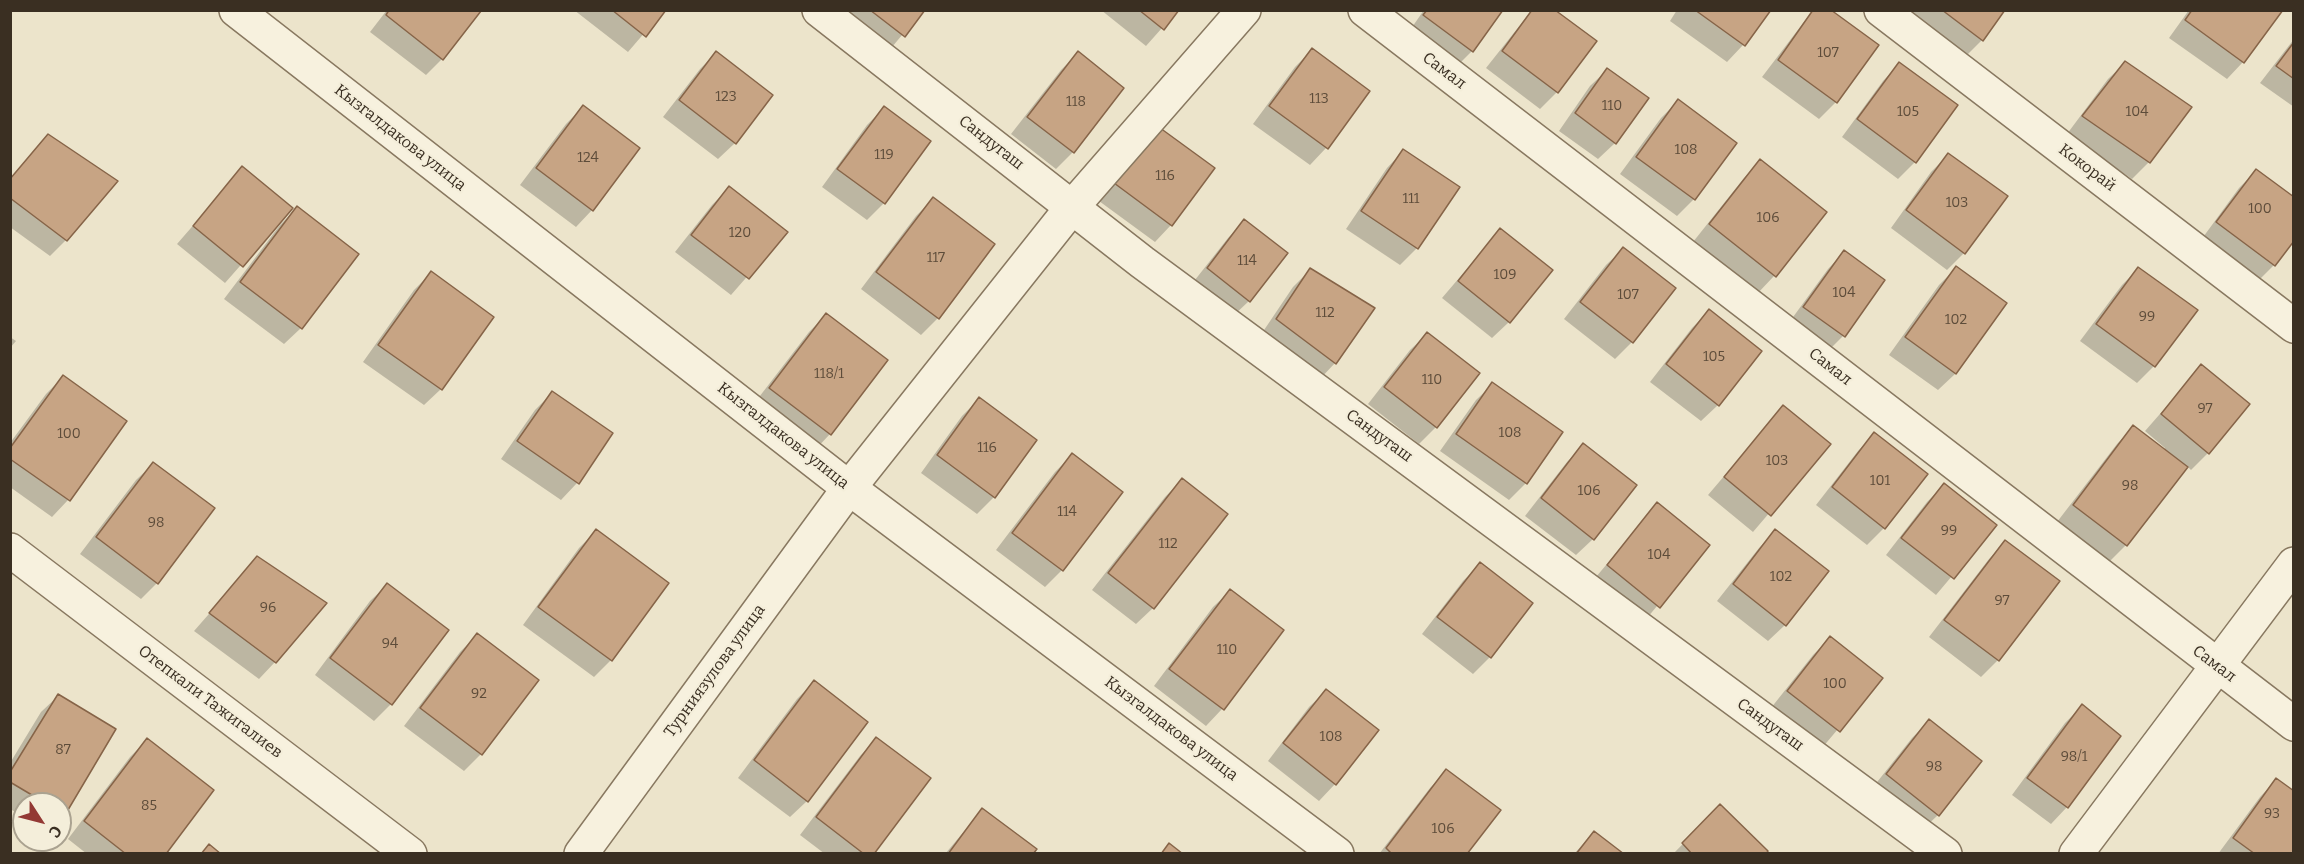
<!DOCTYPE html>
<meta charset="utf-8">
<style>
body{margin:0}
#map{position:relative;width:2304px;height:864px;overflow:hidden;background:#ece4cb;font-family:Bitter,serif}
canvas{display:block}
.frame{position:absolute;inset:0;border:12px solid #3a2f22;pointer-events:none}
.north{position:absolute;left:12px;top:792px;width:60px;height:60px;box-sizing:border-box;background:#f4eeda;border:2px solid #aaa290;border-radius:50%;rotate:126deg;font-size:16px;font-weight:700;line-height:24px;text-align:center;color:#3a2f22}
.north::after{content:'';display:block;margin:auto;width:21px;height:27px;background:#933934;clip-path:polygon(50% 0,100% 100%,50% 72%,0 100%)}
</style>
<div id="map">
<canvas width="2304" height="864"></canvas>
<div class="frame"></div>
<div class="north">С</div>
</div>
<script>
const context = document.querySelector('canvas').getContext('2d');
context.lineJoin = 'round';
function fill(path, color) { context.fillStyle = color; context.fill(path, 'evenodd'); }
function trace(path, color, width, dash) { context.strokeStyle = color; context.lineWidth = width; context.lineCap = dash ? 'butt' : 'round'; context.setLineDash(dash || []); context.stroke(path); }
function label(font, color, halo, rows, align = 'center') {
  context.font = font + ' Bitter,serif'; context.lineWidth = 4.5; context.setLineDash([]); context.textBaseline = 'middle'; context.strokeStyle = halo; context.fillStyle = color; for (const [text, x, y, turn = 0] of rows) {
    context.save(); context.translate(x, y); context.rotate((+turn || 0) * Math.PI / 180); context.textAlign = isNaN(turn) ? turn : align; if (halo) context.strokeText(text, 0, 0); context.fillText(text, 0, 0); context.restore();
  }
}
fill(new Path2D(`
 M387 10H478L442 59 426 75 370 32Z
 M574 10H664L628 52Z
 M848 10H923L887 53 842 18Z
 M1101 10H1178L1146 46Z
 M1424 10H1501L1472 51 1455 68 1408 33Z
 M1532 10 1557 92 1540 109 1486 68Z
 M1677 10H1769L1743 45 1727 62 1670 21Z
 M1813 10 1877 46 1836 102 1819 119 1762 77Z
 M1911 10H2003L1982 40 1965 57 1908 15Z
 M2189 10H2281L2243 62 2227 79 2169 38Z
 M2294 39V107L2260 83Z
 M1312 50 1368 92 1326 148 1310 165 1253 124 1295 67Z
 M716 53 735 143 718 159 663 117 700 69Z
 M1078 53 1073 152 1056 169 1011 134 1061 70Z
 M2125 63 2190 108 2149 162 2132 179 2067 134 2108 79Z
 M1899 64 1915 162 1898 179 1842 137 1883 81Z
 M1607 70 1615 143 1598 159 1559 131 1590 86Z
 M1678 101 1694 199 1677 216 1620 174 1661 118Z
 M583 107 592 210 576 227 520 185 566 124Z
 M884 108 929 142 884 203 867 220 822 187 867 125Z
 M49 136 66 240 50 256 10 227V178Z
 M1140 144 1171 225 1155 242 1099 201Z
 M1403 151 1458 188 1417 248 1400 265 1346 229 1387 168Z
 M1948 155 1964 253 1947 270 1891 228 1931 172Z
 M1761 161 1825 212 1774 276 1758 293 1693 242 1744 178Z
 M243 168 291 208 225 283 177 244Z
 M2256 171 2274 265 2257 282 2201 240 2239 188Z
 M729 188 786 232 731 295 675 252 712 205Z
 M933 199 938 318 921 335 861 289 916 216Z
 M297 208 301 328 284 344 224 299 280 225Z
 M1244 221 1249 301 1232 317 1191 285 1228 238Z
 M1500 230 1509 322 1492 338 1442 298Z
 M1623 249 1632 342 1615 359 1564 319 1606 265Z
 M1844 252 1843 336 1827 352 1788 324 1828 269Z
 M1956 268 2005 303 1955 374 1938 390 1889 355 1939 285Z
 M2138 269 2154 366 2137 383 2080 341 2122 285Z
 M1310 270 1335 363 1319 380 1260 336 1293 287Z
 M431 273 441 389 424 405 363 362 414 290Z
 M1709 311 1718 405 1701 421 1650 382 1692 328Z
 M826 315 830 434 814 451 753 405 809 332Z
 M1427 334 1478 374 1436 427 1419 444 1368 404 1410 350Z
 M10 337 16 341 10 348Z
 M2202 366 2208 453 2191 470 2187 466 2126 545 2109 562 2057 522 2117 444 2133 427 2164 450 2165 448 2145 431Z
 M63 377 125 421 68 500 52 517 10 487V443L46 394Z
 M1493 384 1526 483 1509 500 1440 451 1476 400Z
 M552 393 611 434 577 483 561 500 501 459 535 410Z
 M979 399 1035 440 994 497 977 514 921 473 962 416Z
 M1783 407 1828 444 1753 532 1708 495Z
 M1874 434 1925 474 1884 528 1867 545 1816 505 1858 451Z
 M1584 445 1593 539 1576 555 1525 516 1567 462Z
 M1072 455 1121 492 1062 570 1045 587 996 550 1055 472Z
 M153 464 157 583 141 599 80 554 136 480Z
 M1182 480 1153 608 1136 624 1092 590 1165 497Z
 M1944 485 1995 525 1936 595 1886 555 1927 502Z
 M1657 504 1708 545 1642 624 1591 583Z
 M596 531 667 583 611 660 594 677 523 625 579 548Z
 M1775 531 1785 625 1768 641 1717 601 1759 548Z
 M2005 542 1998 660 1981 677 1929 637 1989 559Z
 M258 558 275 662 259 679 194 631Z
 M1480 564 1531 604 1490 657 1473 674 1422 634 1463 581Z
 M387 585 391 704 374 721 315 675 370 601Z
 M1230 591 1282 630 1222 709 1206 726 1154 686 1213 607Z
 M477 635 481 754 464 771 404 726 460 652Z
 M1830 638 1881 678 1822 748 1771 708 1813 655Z
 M814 682 807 801 790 817 738 778 797 699Z
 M1326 691 1335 784 1319 801 1268 761 1309 707Z
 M58 696 63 814 60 817V804H24V817L10 809V763L41 712Z
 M2082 706 2067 807 2051 824 2012 795 2065 723Z
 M1929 721 1938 815 1921 831 1870 791 1912 738Z
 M876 739 872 854H825L800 835 860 756Z
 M147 740 164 854H87L68 839 130 757Z
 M1446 771 1465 854H1379L1430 788Z
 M2276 780 2294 854H2218L2260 797Z
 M1720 806 1764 854H1673Z
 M982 810 1031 854H945Z
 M1594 832 1621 854H1574Z`), '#0003');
const building = new Path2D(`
 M389 10H481V11L443 60 386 15Z
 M612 10H666L646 37Z
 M870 10H925L905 37Z
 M1139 10H1179L1164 30Z
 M1427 10H1503L1473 52 1423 15Z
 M1532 10H1555L1597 41 1558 93 1502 51Z
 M1695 10H1771L1745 46Z
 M1813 10H1831L1879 45 1837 103 1778 60Z
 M1942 10H2005L1983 41Z
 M2192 10H2283L2244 63 2185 20Z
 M2294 42V79L2276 66Z
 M1312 48 1370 91 1328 149 1269 106Z
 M716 51 773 95 736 144 679 100Z
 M1078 51 1124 88 1074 153 1027 117Z
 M2125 61 2192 107 2150 163 2082 116Z
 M1899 62 1958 105 1916 163 1857 119Z
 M1607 68 1649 98 1616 144 1575 113Z
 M1678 99 1737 143 1695 200 1636 157Z
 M583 105 640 148 593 211 536 168Z
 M884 106 931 141 885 204 837 169Z
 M1156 125 1215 168 1172 226 1114 183Z
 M48 134 118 181 67 241 10 198V179Z
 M1403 149 1460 187 1418 249 1361 211Z
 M1948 153 2008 196 1965 254 1906 210Z
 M1760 159 1827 212 1776 277 1709 224Z
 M242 166 293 208 243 267 193 226Z
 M2256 169 2294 197V241L2275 266 2216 222Z
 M729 186 788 232 749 279 691 235Z
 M933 197 995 244 939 319 876 272Z
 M297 206 359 254 302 329 240 282Z
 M1244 219 1288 253 1250 302 1207 268Z
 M1500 228 1553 270 1510 323 1458 281Z
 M1623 247 1676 288 1633 343 1580 302Z
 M1844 250 1885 280 1845 337 1803 307Z
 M1956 266 2007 303 1956 374 1905 337Z
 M2138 267 2198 310 2155 367 2096 324Z
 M1310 268 1375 308 1336 364 1276 319Z
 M431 271 494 317 442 390 378 345Z
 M1709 309 1762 351 1719 406 1666 364Z
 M826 313 888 360 831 435 769 388Z
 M1427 332 1480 373 1437 428 1384 387Z
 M2201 364 2250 404 2209 454 2161 414Z
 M63 375 127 421 70 501 10 459V448Z
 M1492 382 1563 432 1527 484 1456 434Z
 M552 391 613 433 579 484 517 441Z
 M979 397 1037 440 995 498 937 455Z
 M1783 405 1831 444 1771 516 1724 477Z
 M2133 425 2188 467 2127 546 2073 505Z
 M1874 432 1928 474 1885 529 1832 487Z
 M1583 443 1637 485 1594 540 1541 498Z
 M1072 453 1123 492 1063 571 1012 533Z
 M153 462 215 508 158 584 96 537Z
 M1182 478 1228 514 1154 609 1108 573Z
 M1944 483 1997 525 1954 579 1901 538Z
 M1657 502 1710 545 1660 608 1607 565Z
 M596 529 669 583 612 661 538 607Z
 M1775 529 1829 571 1786 626 1733 584Z
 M2005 540 2060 581 1999 661 1944 620Z
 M257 556 327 603 276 663 209 613Z
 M1480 562 1533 603 1491 658 1437 617Z
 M387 583 449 630 392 705 330 658Z
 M1230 589 1284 630 1224 710 1169 669Z
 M477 633 539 680 482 755 420 708Z
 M1830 636 1883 678 1840 732 1787 691Z
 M814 680 868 722 808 802 754 760Z
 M1326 689 1379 730 1336 785 1283 743Z
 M58 694 116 729 65 815 60 812V804H47L10 782V772Z
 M2082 704 2121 736 2068 808 2027 778Z
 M1929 719 1982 761 1939 816 1886 774Z
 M876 737 931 778 874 854H864L816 817Z
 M147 738 214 790 166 854H126L84 821Z
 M1446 769 1501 810 1467 854H1392L1386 848Z
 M2276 778 2294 791V854H2255L2233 838Z
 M1720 804 1768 851 1766 854H1692L1682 843Z
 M982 808 1037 849 1033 854H948Z
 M1594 831 1624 854H1576Z
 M1169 843 1183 854H1161Z
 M209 844 221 854H201Z`);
fill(building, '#c7a484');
trace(building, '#866448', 1.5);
const minor = new Path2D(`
 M819 10 1142 262 1945 854
 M1365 10 2294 724
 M1881 10 2294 326
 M10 550 410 854
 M581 854 849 488 1073 206 1244 10`);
const tertiary = new Path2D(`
 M236 10 849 488 1337 854
 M2076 854 2294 564`);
trace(minor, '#887860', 36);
trace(tertiary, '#887860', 36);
trace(minor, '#f7f1de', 33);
trace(tertiary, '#f7f1de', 33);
label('14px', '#5d4c3a', null, [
 ["107",1828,53],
 ["123",726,97],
 ["113",1319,99],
 ["118",1076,102],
 ["110",1612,106],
 ["105",1908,112],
 ["104",2137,112],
 ["108",1686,150],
 ["119",884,155],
 ["124",588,158],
 ["116",1165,176],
 ["111",1411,199],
 ["103",1957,203],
 ["100",2260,209],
 ["106",1768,218],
 ["120",740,233],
 ["117",936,258],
 ["114",1247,261],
 ["109",1505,275],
 ["104",1844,293],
 ["107",1628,295],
 ["112",1325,313],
 ["99",2147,317],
 ["102",1956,320],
 ["105",1714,357],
 ["118/1",829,374],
 ["110",1432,380],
 ["97",2205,409],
 ["108",1510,433],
 ["100",69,434],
 ["116",987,448],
 ["103",1777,461],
 ["101",1880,481],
 ["98",2130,486],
 ["106",1589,491],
 ["114",1067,512],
 ["98",156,523],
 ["99",1949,531],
 ["112",1168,544],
 ["104",1659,555],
 ["102",1781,577],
 ["97",2002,601],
 ["96",268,608],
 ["94",390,644],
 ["110",1227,650],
 ["100",1835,684],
 ["92",479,694],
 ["108",1331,737],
 ["87",63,750],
 ["98/1",2074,757],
 ["98",1934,767],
 ["85",149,806],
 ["93",2272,814],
 ["106",1443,829]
]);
label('16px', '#3a2f22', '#f4eeda', [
 ["Самал",1444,71,37],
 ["Кызгалдакова улица",400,138,38],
 ["Сандугаш",991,143,38],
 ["Кокорай",2087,168,37],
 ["Самал",1830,367,38],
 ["Кызгалдакова улица",783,436,38],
 ["Сандугаш",1379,436,36],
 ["Самал",2214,664,37],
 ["Турниязулова улица",715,671,-54],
 ["Отепкали Тажигалиев",210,702,37],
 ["Сандугаш",1770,725,36],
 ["Кызгалдакова улица",1171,729,37]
]);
</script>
